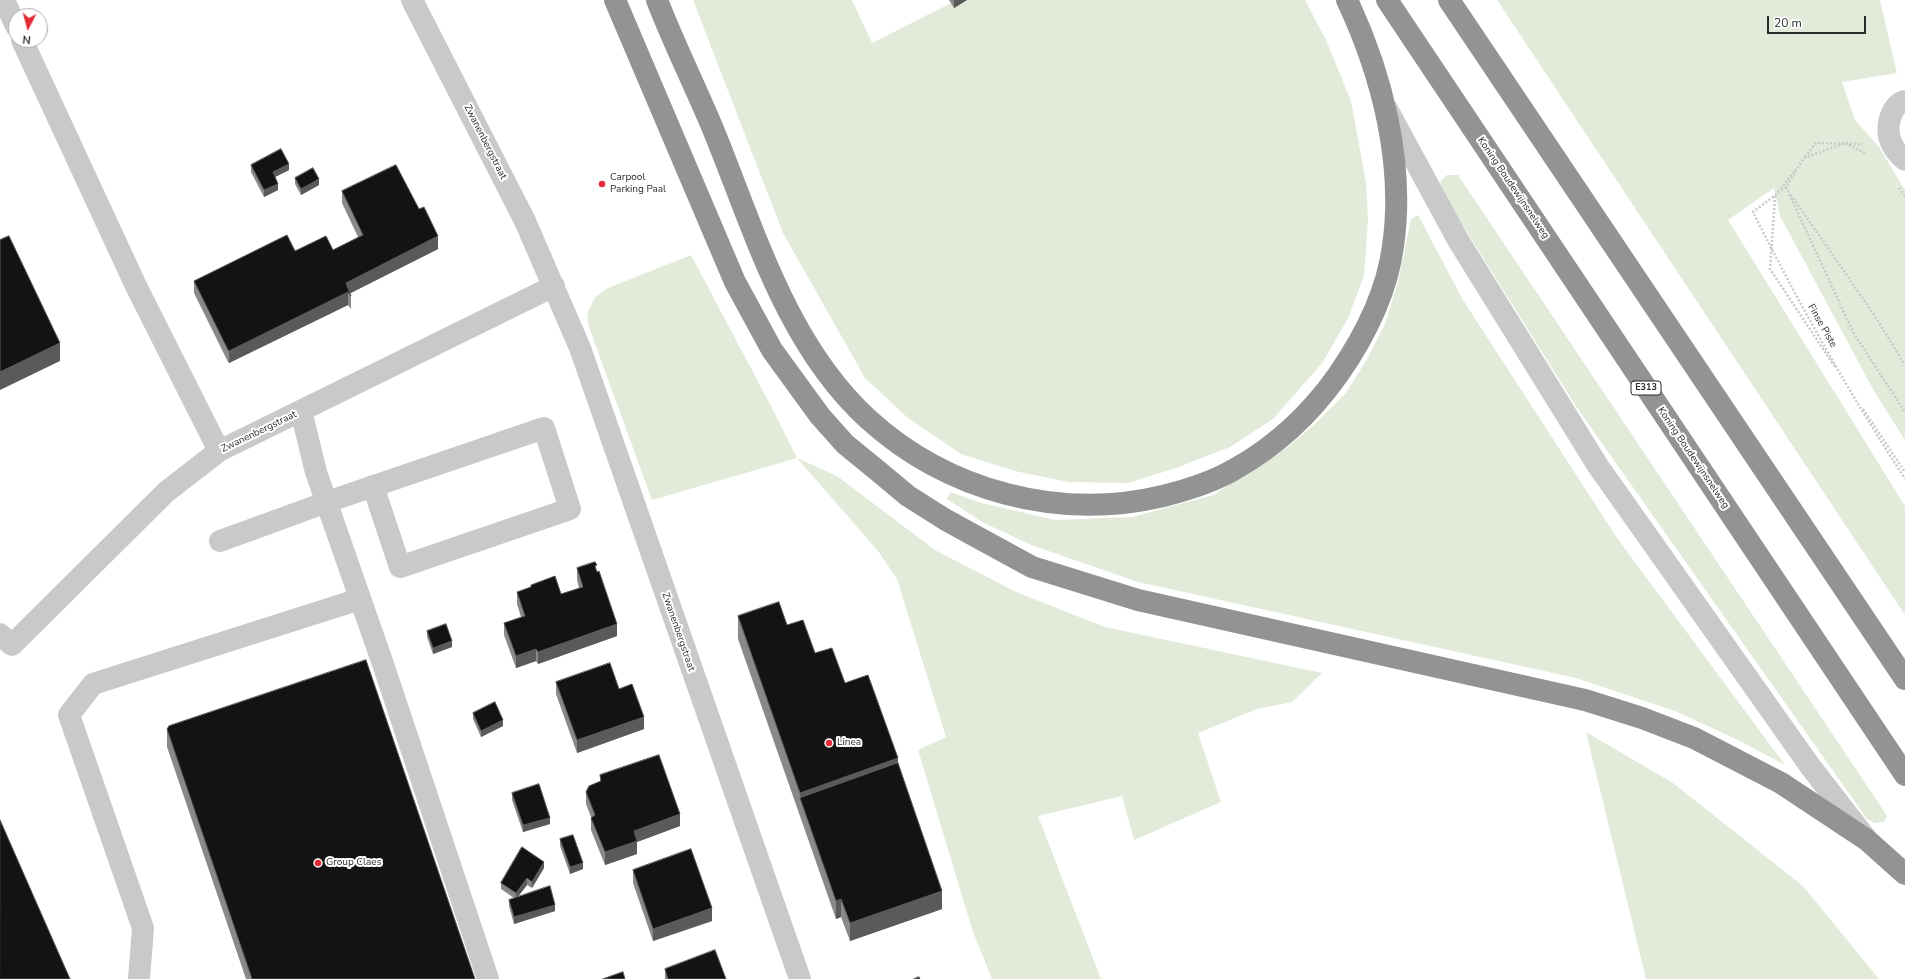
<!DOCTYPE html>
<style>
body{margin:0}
#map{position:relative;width:1905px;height:979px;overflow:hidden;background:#fff;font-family:"Nunito Sans",sans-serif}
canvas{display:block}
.north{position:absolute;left:8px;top:8px;width:40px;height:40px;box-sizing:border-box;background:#fff;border:1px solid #ababab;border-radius:50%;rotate:186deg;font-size:11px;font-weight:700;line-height:16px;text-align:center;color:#2c2c2c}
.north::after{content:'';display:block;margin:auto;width:14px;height:18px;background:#e72a37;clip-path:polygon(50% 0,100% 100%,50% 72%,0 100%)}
.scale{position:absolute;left:1767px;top:16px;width:99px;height:18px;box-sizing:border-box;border:2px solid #2c2c2c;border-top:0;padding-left:5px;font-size:12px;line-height:14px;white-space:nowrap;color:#2c2c2c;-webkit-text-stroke:3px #fff;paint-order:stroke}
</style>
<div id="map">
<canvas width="1905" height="979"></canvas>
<div class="north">N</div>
<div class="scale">20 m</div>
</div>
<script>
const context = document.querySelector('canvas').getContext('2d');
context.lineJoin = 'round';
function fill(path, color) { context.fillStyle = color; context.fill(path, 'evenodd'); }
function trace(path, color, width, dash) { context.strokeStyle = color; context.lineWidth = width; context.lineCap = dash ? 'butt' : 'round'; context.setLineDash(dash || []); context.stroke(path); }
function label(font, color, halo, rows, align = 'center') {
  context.font = font + ' "Nunito Sans",sans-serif'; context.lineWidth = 4; context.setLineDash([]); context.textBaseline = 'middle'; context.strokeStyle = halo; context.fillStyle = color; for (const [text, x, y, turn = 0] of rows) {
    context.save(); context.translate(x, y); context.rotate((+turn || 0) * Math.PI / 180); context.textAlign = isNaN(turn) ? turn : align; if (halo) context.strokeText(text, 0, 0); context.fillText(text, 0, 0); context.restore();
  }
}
fill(new Path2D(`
 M693 0H852L872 43 957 0H1305L1326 40 1351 101 1366 182 1368 220 1364 276 1348 318 1323 362 1273 419 1230 447 1176 468 1128 483 1069 482 1015 471 961 454 908 418 865 378 783 233Z
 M1497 0H1880L1897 73 1842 82 1855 120 1879 147 1905 190V440L1874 391 1780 216 1774 188 1728 220 1905 506V615Z
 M1447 175H1458L1880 805 1887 816 1884 822 1875 823 1867 819 1577 408 1440 189 1441 181Z
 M1418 215 1463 300 1617 538 1785 765 1738 740 1675 711 1576 678 1138 582 1031 545 982 522 947 499 950 492 982 503 1055 520 1132 517 1213 495 1288 447 1317 422 1346 393 1367 359 1385 324 1398 282 1411 219Z
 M691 255 772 408 797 458 837 476 935 550 1016 592 1105 627 1322 673 1292 702 1257 709 1198 733 1221 802 1134 840 1122 796 1038 816 1101 979H992L973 932 918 750 946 737 897 579 878 551 797 458 652 500 594 341 589 327 587 314 595 297 608 288Z
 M1586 732 1673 783 1803 886 1879 979H1646Z`), '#e2ebd9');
trace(new Path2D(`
 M1865 153 1845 143 1804 158 1786 187 1753 212C1799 304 1849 393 1905 479
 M1805 157 1816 143 1863 144
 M1786 187 1853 332 1905 412
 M1899 188 1905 196
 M1778 192 1796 169
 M1791 195 1873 313 1905 365
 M1775 196 1770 269 1835 367
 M1863 409 1905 472`), '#c9c9c9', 2.5, [2, 2]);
trace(new Path2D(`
 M4 0 16 26
 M412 0 525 221 580 348 800 979
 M22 40 136 286 219 451
 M1905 101C1899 102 1895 107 1892 113 1884 132 1890 147 1905 160
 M1387 109 1458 240 1598 466 1810 766 1865 837
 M301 411 316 472 384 667 488 979
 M220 541 327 502 544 428 570 509 400 567 373 486
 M0 634 12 645 166 492 219 451 554 286
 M139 979 143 928 69 715 93 684 360 599`), '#c9c9c9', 22);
trace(new Path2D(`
 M615 0 735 282 772 350 820 416 845 444 878 471 908 496 946 520 1032 567 1138 600 1585 700 1642 718 1694 738 1781 783 1867 840 1905 874
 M657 0C674 44 695 86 713 129 754 229 786 344 868 419 947 491 1059 521 1163 496 1187 490 1213 482 1235 469 1276 446 1311 413 1338 375 1365 336 1387 293 1393 246 1405 164 1382 74 1347 0
 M1387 0 1905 775
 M1449 0 1905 679`), '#939393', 22);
fill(new Path2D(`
 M949 0H967L954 8Z
 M251 165 289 170 275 177 278 190 264 197 251 172Z
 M295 178 319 185 301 195 295 184Z
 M342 191 438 249 350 293 351 296V309L348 305 229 363 228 362 194 293V281L295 251 333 250 358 237 342 203Z
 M577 568 597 571 617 636 538 664 536 661 516 668 504 635V623L521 617 517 604V592L531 587V585L561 594 579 588 577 580Z
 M738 616 787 625 845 683 898 763 942 909 850 941 841 917 836 919 738 639Z
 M427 631 452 647 433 654 427 637Z
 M556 682 619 689 644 729 577 753 556 694Z
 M473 713 503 726 481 737 473 719Z
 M167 729 475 979H246L167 747Z
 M600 775 680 826 637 842V854L605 865 591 830V817L586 804V792L600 782Z
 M512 793 550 824 523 832 512 800Z
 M560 839 583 869 570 874 560 846Z
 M544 868 532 888 527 885 518 897 555 911 514 924 509 906V900L514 898 501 889V883Z
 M633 870 712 921 653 941 633 883Z
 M665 969 726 979H665Z`), '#898989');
fill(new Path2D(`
 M954 0H967L954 8Z
 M289 164V170L273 178V172Z
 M319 179V185L301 195V189Z
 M278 184V190L264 197V190Z
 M438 236V249L349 294 348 292V305L229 363V351L346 283Z
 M60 343V361L0 390V372Z
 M617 624V636L538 664V652Z
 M452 641V647L433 654V648Z
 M536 649V661L516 668V656Z
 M644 717V729L577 753V740Z
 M503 720V726L481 737V731Z
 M898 758V781L800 798V816V793Z
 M680 814V826L637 842V854L605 865V852L634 831Z
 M550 818V824L523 832V825Z
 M544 862V868L532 888V882Z
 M583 863V869L570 874V867Z
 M527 878V885L516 899V893Z
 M942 891V909L850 941V923Z
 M841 899V917L836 919V901Z
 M555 905V911L514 924V917Z
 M712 908V921L653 941V929Z`), '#5a5a5a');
const building = new Path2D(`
 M281 149 289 164 273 172 278 184 264 190 251 165Z
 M396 165 419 209 424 207 438 236 346 283 351 296 348 292 229 351 228 350 194 281 287 235 295 251 326 236 333 250 363 235 342 191Z
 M313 168 319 179 301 189 295 178Z
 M9 236 60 343 0 372V240Z
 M595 562 597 565 595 566 597 572 599 571 617 624 538 652 536 649 516 656 504 623 525 616 517 592 531 587V585L555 576 561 594 583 587 577 568Z
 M779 602 787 625 803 620 815 653 832 648 845 683 868 675 898 758 800 793 738 616Z
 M446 624 452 641 433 648 427 631Z
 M366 660 475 979H252L167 729 169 726Z
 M610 663 619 689 632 684 644 717 577 740 556 682Z
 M495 702 503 720 481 731 473 713Z
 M659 755 680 814 634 831 637 841 605 852 591 818 595 815 586 792 589 786 601 781 600 775Z
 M898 763 942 891 850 923 841 899 836 901 800 798Z
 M539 784 550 818 523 825 512 793Z
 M0 820 70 979H0Z
 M573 835 583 863 570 867 560 839Z
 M522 847 544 862 532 882 527 878 516 893 501 883Z
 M691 849 712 908 653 929 633 870Z
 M550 886 555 905 514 917 509 900Z
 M715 950 726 979H668L665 969Z
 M623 972 625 979H603Z
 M919 977 920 979H914Z`);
fill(building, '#131313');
trace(building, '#5a5a5a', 1);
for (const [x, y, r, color] of [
 [602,184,4,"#e72a37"],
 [829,743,4,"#e72a37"],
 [318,863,4,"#e72a37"]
]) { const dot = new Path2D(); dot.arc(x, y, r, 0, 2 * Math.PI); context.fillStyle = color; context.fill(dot); trace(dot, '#fff', 1.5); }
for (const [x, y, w] of [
 [1646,388,30]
]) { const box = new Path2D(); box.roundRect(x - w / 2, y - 7, w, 14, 3); context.fillStyle = '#fff'; context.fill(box); trace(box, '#2c2c2c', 1); }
label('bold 9px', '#2c2c2c', null, [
 ["E313",1646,388]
]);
label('10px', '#2c2c2c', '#fff', [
 ["Zwanenbergstraat",485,142,63],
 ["Koning Boudewijnsnelweg",1513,188,56],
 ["Finse Piste",1822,326,60],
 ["Zwanenbergstraat",259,432,-26],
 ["Koning Boudewijnsnelweg",1693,458,56],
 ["Zwanenbergstraat",678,632,71]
]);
label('10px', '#2c2c2c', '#fff', [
 ["Carpool",610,178],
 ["Parking Paal",610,190],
 ["Linea",837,743],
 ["Group Claes",326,863]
], 'left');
</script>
